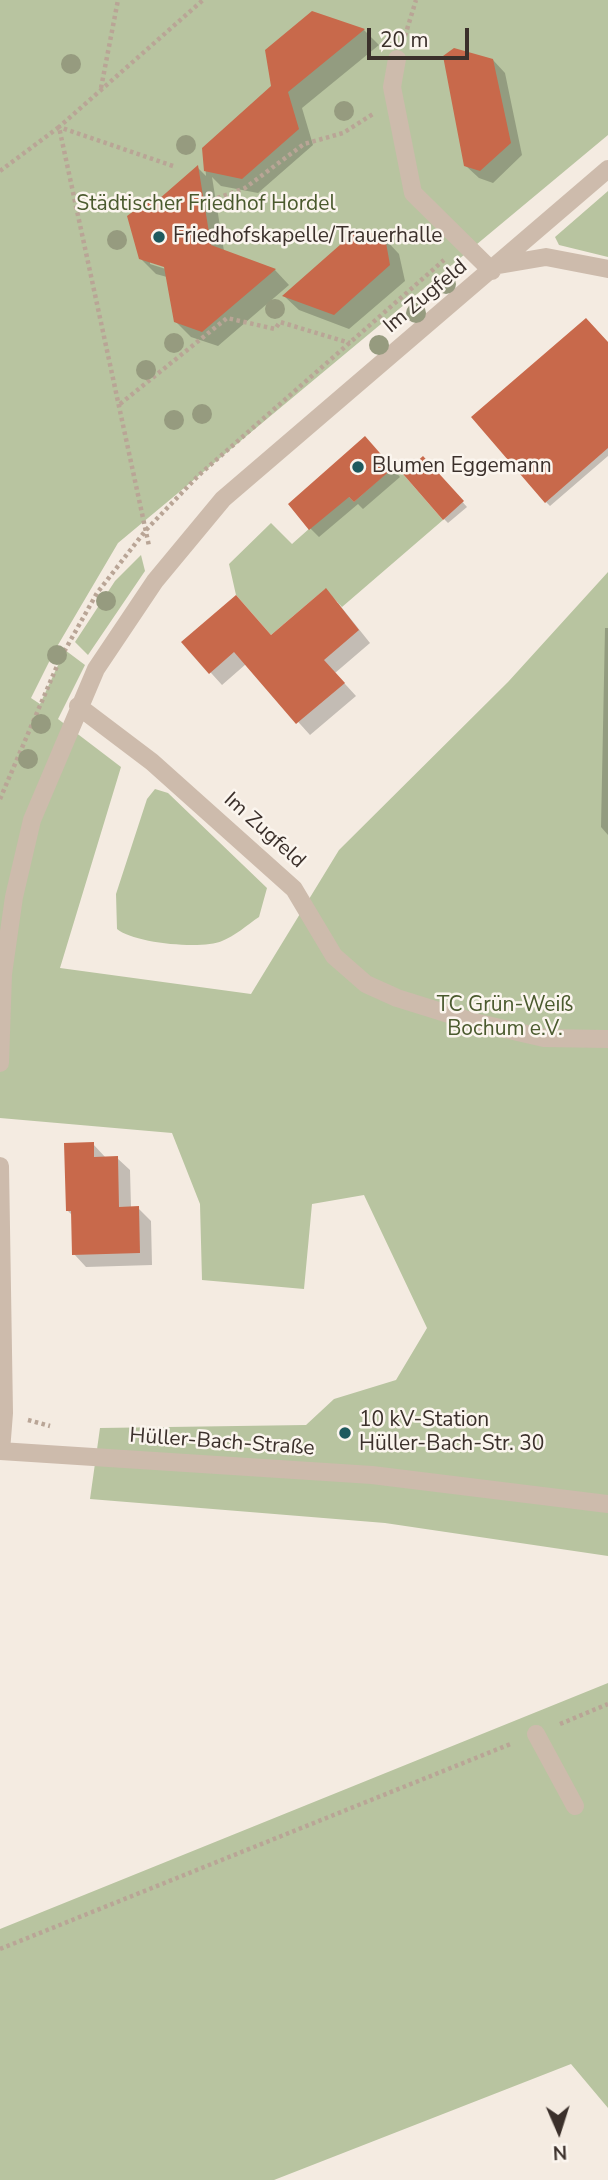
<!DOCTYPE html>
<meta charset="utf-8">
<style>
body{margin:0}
#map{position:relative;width:608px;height:2180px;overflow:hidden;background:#f4ebe1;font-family:"Nunito Sans",sans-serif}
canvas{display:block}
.north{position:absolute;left:524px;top:2096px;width:70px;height:70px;-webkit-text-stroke:5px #fbf5ee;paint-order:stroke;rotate:177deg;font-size:19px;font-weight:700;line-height:28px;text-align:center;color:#3b302b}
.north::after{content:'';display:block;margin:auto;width:24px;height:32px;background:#3b302b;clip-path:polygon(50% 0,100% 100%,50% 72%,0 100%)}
.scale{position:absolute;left:367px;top:28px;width:102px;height:32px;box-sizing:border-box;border:4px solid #3b302b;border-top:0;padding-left:9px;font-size:21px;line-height:24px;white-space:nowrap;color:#3b302b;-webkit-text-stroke:5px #fbf5ee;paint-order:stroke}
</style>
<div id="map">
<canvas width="608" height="2180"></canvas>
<div class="north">N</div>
<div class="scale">20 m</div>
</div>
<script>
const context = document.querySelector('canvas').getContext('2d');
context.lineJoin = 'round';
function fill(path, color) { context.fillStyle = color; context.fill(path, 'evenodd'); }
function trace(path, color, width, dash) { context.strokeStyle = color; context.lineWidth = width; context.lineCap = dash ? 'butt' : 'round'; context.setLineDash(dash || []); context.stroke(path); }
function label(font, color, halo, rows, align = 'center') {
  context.font = font + ' "Nunito Sans",sans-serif'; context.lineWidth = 5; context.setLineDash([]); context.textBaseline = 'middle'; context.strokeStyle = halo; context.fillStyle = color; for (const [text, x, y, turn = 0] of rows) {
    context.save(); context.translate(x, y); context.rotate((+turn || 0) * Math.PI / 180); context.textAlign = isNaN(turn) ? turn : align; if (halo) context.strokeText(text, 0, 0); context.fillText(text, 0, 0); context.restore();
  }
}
fill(new Path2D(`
 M0 0H608V135L118 543 55 650 31 698 40 704 65 650 85 665 58 719 121 767 60 968 251 994 339 850 508 682 608 572V1556L385 1523 90 1499 100 1428 306 1425 334 1399 396 1380 427 1328 364 1195 312 1204 304 1289 202 1280 200 1204 172 1133 0 1118Z
 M608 191V257L559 245 555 237Z
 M393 467 403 474 443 520 342 607 325 589 271 635 236 595 229 564 271 523 292 544 347 495 354 502Z
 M141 555 145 571 88 655 75 642 115 581Z
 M155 789 168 793 267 888 259 917C247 925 235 936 222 941 202 950 133 943 117 929L116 894 147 799Z
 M608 1683V2108L571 2064 274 2180H0V1929Z`), '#b8c4a0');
fill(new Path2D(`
 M313 13 364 30 379 45 302 108 313 145 258 193 221 186 212 177 224 251 275 270 289 285 218 346 191 337 175 321 167 277 156 274 140 258 159 201 198 168 206 176 204 149 273 87ZM150 261 173 268 172 271 150 264Z
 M493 60 505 73 522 155 493 183 479 178 466 166Z
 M384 238 399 254 405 281 349 329 299 310 284 296Z
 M608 344V456L550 506 546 502Z
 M373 447 400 477 363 509 358 504 319 537 310 528Z
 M423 458 467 507 448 523 444 519Z
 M338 603 370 643 335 673 356 696 310 735 246 664 222 685 183 642 272 637Z
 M605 628H608V835L601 827Z
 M93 1144 106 1158H117L130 1170 131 1208H138L151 1221 152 1265 86 1267 74 1254 72 1215 67 1210Z`), '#0003');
fill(new Path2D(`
 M312 11 365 29 288 92 299 129 242 179 204 171 202 148 271 86 265 50Z
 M454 48 493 59 511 143 480 171 464 166 443 56Z
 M198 165 211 245 276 269 202 332 174 322 164 267 139 259 127 216 151 198 159 199Z
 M358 229 385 237 390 265 334 315 282 296Z
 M586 318 608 342V448L545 503 471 417Z
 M365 436 393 468 354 502 349 497 309 530 288 504Z
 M423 456 464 501 443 520 403 474Z
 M326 588 359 630 324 660 345 683 296 724 234 652 209 674 181 642 236 595 271 635Z
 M94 1142V1157L118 1156 119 1207 139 1206 140 1253 72 1255 71 1211H66L64 1143Z`), '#c8694b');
trace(new Path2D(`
 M405 36 416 0
 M101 88 118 0
 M173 166 59 127 203 0
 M0 171 59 127 149 546
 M204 203 245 188 304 144 343 133 373 114
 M120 404 227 318 275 329 280 322 350 343
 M0 799 60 659 97 593 146 530 199 475 444 260
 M28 1420 50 1426
 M560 1724 608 1704
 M0 1949 513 1743`), '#b9a596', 4.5, [3.5, 3.5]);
trace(new Path2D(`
 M397 59 392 87 413 193 492 271
 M499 265 546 257 608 269
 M78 706 152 762 294 889 334 956 366 984 397 998 474 1022 544 1038 608 1039
 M0 1063 3 974 14 897 32 820 96 669 155 581 223 499 608 169
 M0 1166 4 1413 1 1451
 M0 1451 372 1475 608 1504
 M536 1734 575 1806`), '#cdbbac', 18);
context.fillStyle = '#969b7f';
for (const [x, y] of [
 [71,64],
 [344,111],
 [186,145],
 [117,240],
 [446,284],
 [275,309],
 [416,313],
 [174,343],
 [379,345],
 [146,370],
 [202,414],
 [174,420],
 [106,601],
 [57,655],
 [41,724],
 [28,759]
]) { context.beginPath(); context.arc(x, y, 10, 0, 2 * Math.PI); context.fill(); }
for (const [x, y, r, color] of [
 [159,237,7,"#1f5a5e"],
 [358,467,7,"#1f5a5e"],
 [345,1433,7,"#1f5a5e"]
]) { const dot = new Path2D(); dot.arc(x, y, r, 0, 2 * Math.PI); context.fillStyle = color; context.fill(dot); trace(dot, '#fbf5ee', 2.5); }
label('21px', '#4a5a2e', '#fbf5ee', [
 ["Städtischer Friedhof Hordel",206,205],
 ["TC Grün-Weiß",505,1006],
 ["Bochum e.V.",505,1030]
]);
label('21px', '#3b302b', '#fbf5ee', [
 ["Friedhofskapelle/Trauerhalle",173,237],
 ["Blumen Eggemann",372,467],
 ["10 kV-Station",359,1421],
 ["Hüller-Bach-Str. 30",359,1445]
], 'left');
label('21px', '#3b302b', '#fbf5ee', [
 ["Im Zugfeld",426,297,-40],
 ["Im Zugfeld",264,831,42],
 ["Hüller-Bach-Straße",222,1443,4]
]);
</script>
